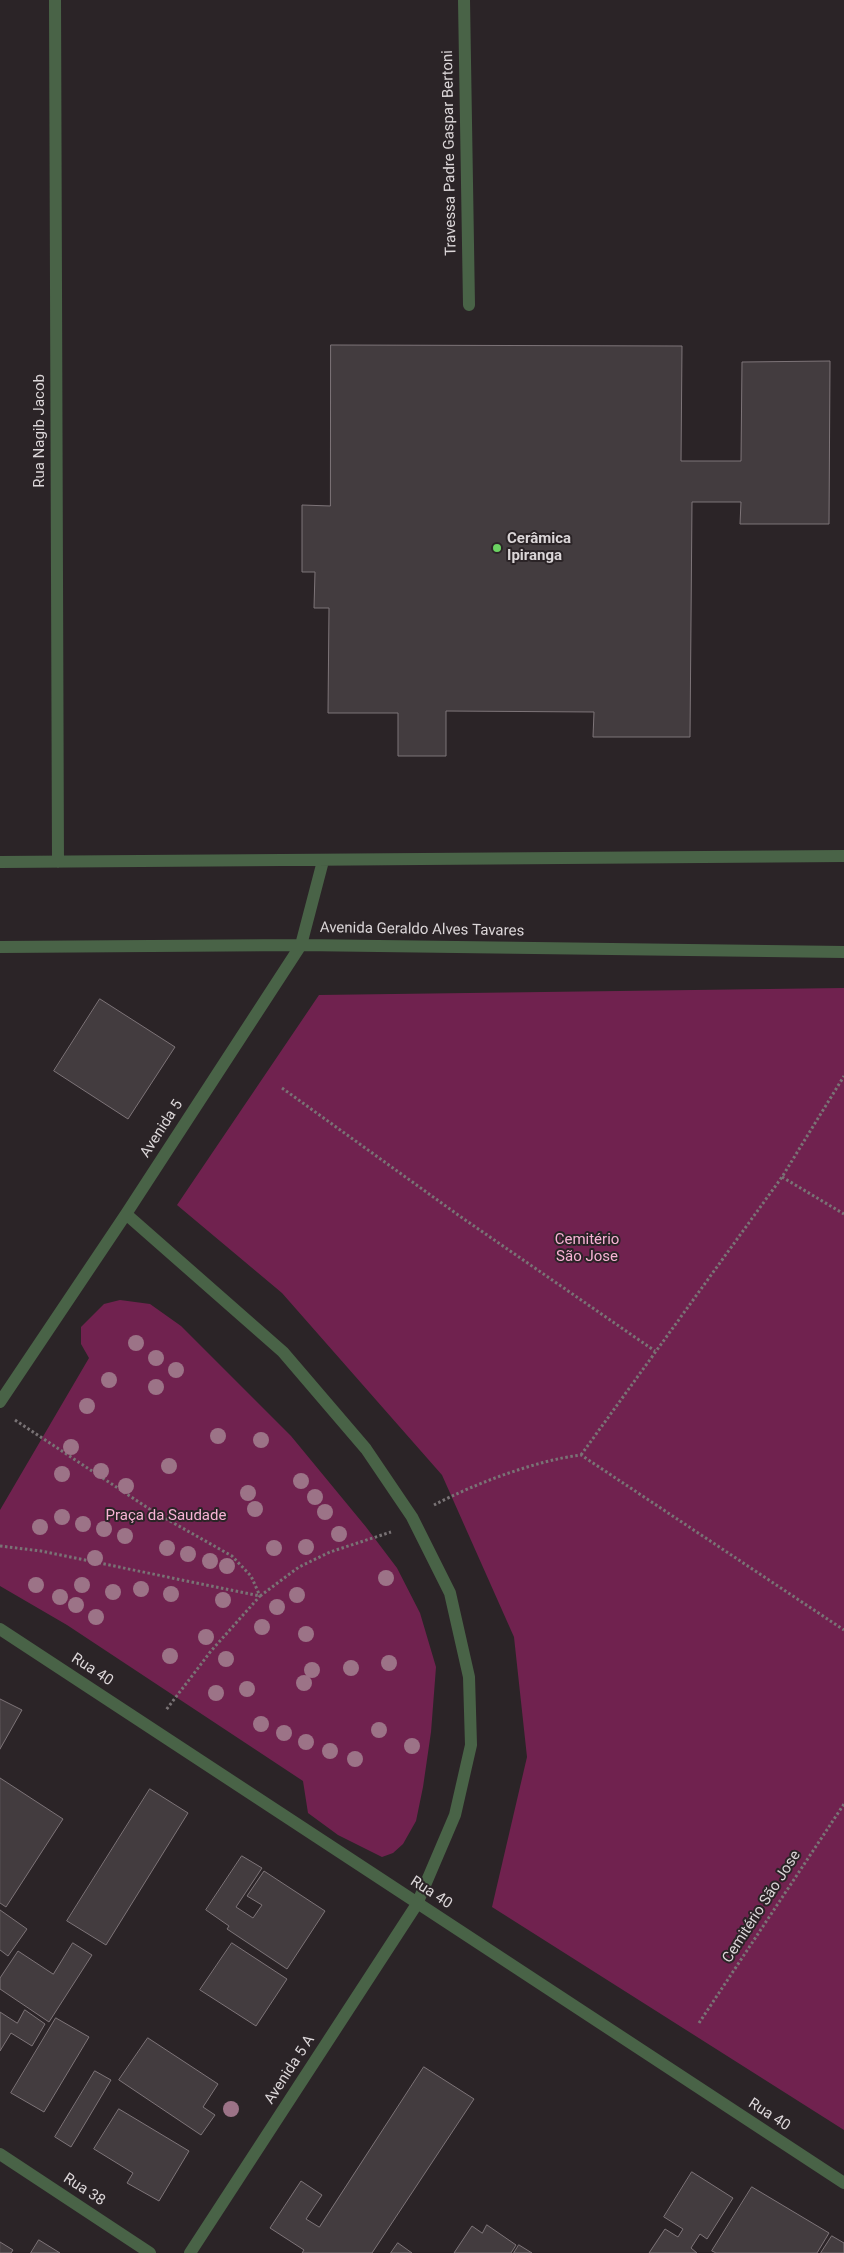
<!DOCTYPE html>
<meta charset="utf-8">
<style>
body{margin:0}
canvas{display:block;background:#2b2427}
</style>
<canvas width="844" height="2253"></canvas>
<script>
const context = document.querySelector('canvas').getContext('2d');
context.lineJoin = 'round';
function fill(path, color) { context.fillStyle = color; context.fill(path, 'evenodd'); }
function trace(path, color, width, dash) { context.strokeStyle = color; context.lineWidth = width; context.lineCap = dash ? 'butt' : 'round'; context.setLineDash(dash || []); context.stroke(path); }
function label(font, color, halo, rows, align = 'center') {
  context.font = font + ' Roboto,sans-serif'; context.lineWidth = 4; context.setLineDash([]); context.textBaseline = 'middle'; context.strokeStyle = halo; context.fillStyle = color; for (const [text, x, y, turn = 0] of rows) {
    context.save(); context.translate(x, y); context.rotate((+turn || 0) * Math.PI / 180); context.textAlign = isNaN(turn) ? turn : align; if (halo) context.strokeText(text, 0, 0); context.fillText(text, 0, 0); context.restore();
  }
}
fill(new Path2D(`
 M844 988V2130L492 1907 527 1757 514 1637 442 1475 282 1293 177 1205 319 995Z
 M120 1300 150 1304 181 1326 291 1436 366 1527 397 1568 420 1613 436 1667 431 1732 423 1787 416 1821 403 1844 393 1853 382 1857 338 1835 308 1813 303 1781 67 1625 0 1586V1510L89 1358 81 1344V1327L104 1304Z`), '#70224f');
const building = new Path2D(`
 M331 345 682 346 681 461H741L742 362 830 361 829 524H740L741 502H692L690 737H593L594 712 446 711V756H398V713H328L329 608H314L315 572H302V505L330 506Z
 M100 999 175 1047 128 1119 54 1071Z
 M0 1699 22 1710 0 1749Z
 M0 1778 63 1819 6 1907 0 1903Z
 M150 1789 188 1813 106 1945 67 1921Z
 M242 1856 262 1868 236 1907 253 1918 262 1905 247 1896 264 1871 325 1911 287 1969 227 1929 229 1926 206 1910Z
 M0 1910 27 1929 8 1956 0 1950Z
 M73 1943 92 1955 49 2022 0 1989V1978L18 1951 53 1974Z
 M232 1943 287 1979 256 2026 200 1990Z
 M25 2010 45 2024 32 2046 11 2033 0 2051V2012L17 2023Z
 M56 2018 89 2037 44 2112 11 2093Z
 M148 2038 218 2084 203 2107 215 2115 201 2135 119 2080Z
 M424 2067 474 2099 372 2253H302L304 2250 270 2228 301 2181 322 2195 306 2219 319 2227Z
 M95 2071 111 2080 71 2147 55 2137Z
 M119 2109 189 2151 159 2201 127 2183 133 2173 94 2149Z
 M692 2172 733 2198 707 2239 700 2234 691 2248 697 2253H649L665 2229 678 2237 683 2229 664 2217Z
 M752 2187 829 2233 817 2253H716L712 2251Z
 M487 2225 516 2245 511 2253H454L472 2226 482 2233Z
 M832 2236 844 2243V2253H821Z
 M39 2240 60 2253H31Z
 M0 2242 13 2250 11 2253H0Z
 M398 2243 412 2253H391Z
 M519 2245 532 2253H514Z`);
fill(building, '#433c3f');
trace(building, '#7d7478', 1);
trace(new Path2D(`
 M282 1088 461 1217 655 1351
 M782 1177 844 1214
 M15 1420 154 1512 232 1556 251 1576 260 1596 211 1651 166 1710
 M581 1455 782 1177 844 1076
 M434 1505C474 1484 537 1460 581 1455L844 1630
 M0 1546 41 1551 260 1596 299 1567 330 1552 391 1532
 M699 2023 844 1804`), '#797375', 3, [2.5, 2.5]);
trace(new Path2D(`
 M55 0 58 862
 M464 0 469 305
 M0 862 844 856
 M0 947 301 945 844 952
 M126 1214 283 1352 366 1449 412 1517 450 1593 469 1677 471 1745 455 1815 417 1904 190 2253
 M0 1402 126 1214 301 945 323 861
 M0 1629 844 2183
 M0 2154 150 2253`), '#496347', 12);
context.fillStyle = '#9c7387';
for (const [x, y] of [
 [136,1343],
 [156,1358],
 [176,1370],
 [109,1380],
 [156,1387],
 [87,1406],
 [218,1436],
 [261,1440],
 [71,1447],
 [169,1466],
 [101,1471],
 [62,1474],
 [301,1481],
 [126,1486],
 [248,1493],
 [315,1497],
 [255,1509],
 [325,1512],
 [62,1517],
 [83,1524],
 [40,1527],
 [104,1529],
 [339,1534],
 [125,1536],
 [306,1547],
 [167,1548],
 [274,1548],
 [188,1554],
 [95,1558],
 [210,1561],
 [227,1566],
 [386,1578],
 [36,1585],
 [82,1585],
 [141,1589],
 [113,1592],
 [171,1594],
 [297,1595],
 [60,1597],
 [223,1600],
 [76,1605],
 [277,1607],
 [96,1617],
 [262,1627],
 [306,1634],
 [206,1637],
 [170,1656],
 [226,1659],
 [389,1663],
 [351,1668],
 [312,1670],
 [304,1683],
 [247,1689],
 [216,1693],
 [261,1724],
 [379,1730],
 [284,1733],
 [306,1742],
 [412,1746],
 [330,1751],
 [355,1759],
 [231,2109]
]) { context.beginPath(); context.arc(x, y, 8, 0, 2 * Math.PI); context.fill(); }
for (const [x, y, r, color] of [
 [497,548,5,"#6bd362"]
]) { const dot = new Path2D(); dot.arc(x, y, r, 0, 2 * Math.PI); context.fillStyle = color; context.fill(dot); trace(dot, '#2b2427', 2); }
label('15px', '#dbd6d8', '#2b2427', [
 ["Travessa Padre Gaspar Bertoni",450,153,-91],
 ["Rua Nagib Jacob",40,431,-90],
 ["Avenida Geraldo Alves Tavares",422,930,1],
 ["Avenida 5",162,1129,-57],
 ["Rua 40",92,1670,33],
 ["Rua 40",431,1893,33],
 ["Cemitério São Jose",762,1907,-57],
 ["Avenida 5 A",290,2070,-57],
 ["Rua 40",769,2115,33],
 ["Rua 38",84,2190,33]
]);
label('bold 15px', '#dbd6d8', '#2b2427', [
 ["Cerâmica",507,539],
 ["Ipiranga",507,556]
], 'left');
label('15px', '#f8b3d5', '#2b2427', [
 ["Cemitério",587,1240],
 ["São Jose",587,1257],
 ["Praça da Saudade",166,1516]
]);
</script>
